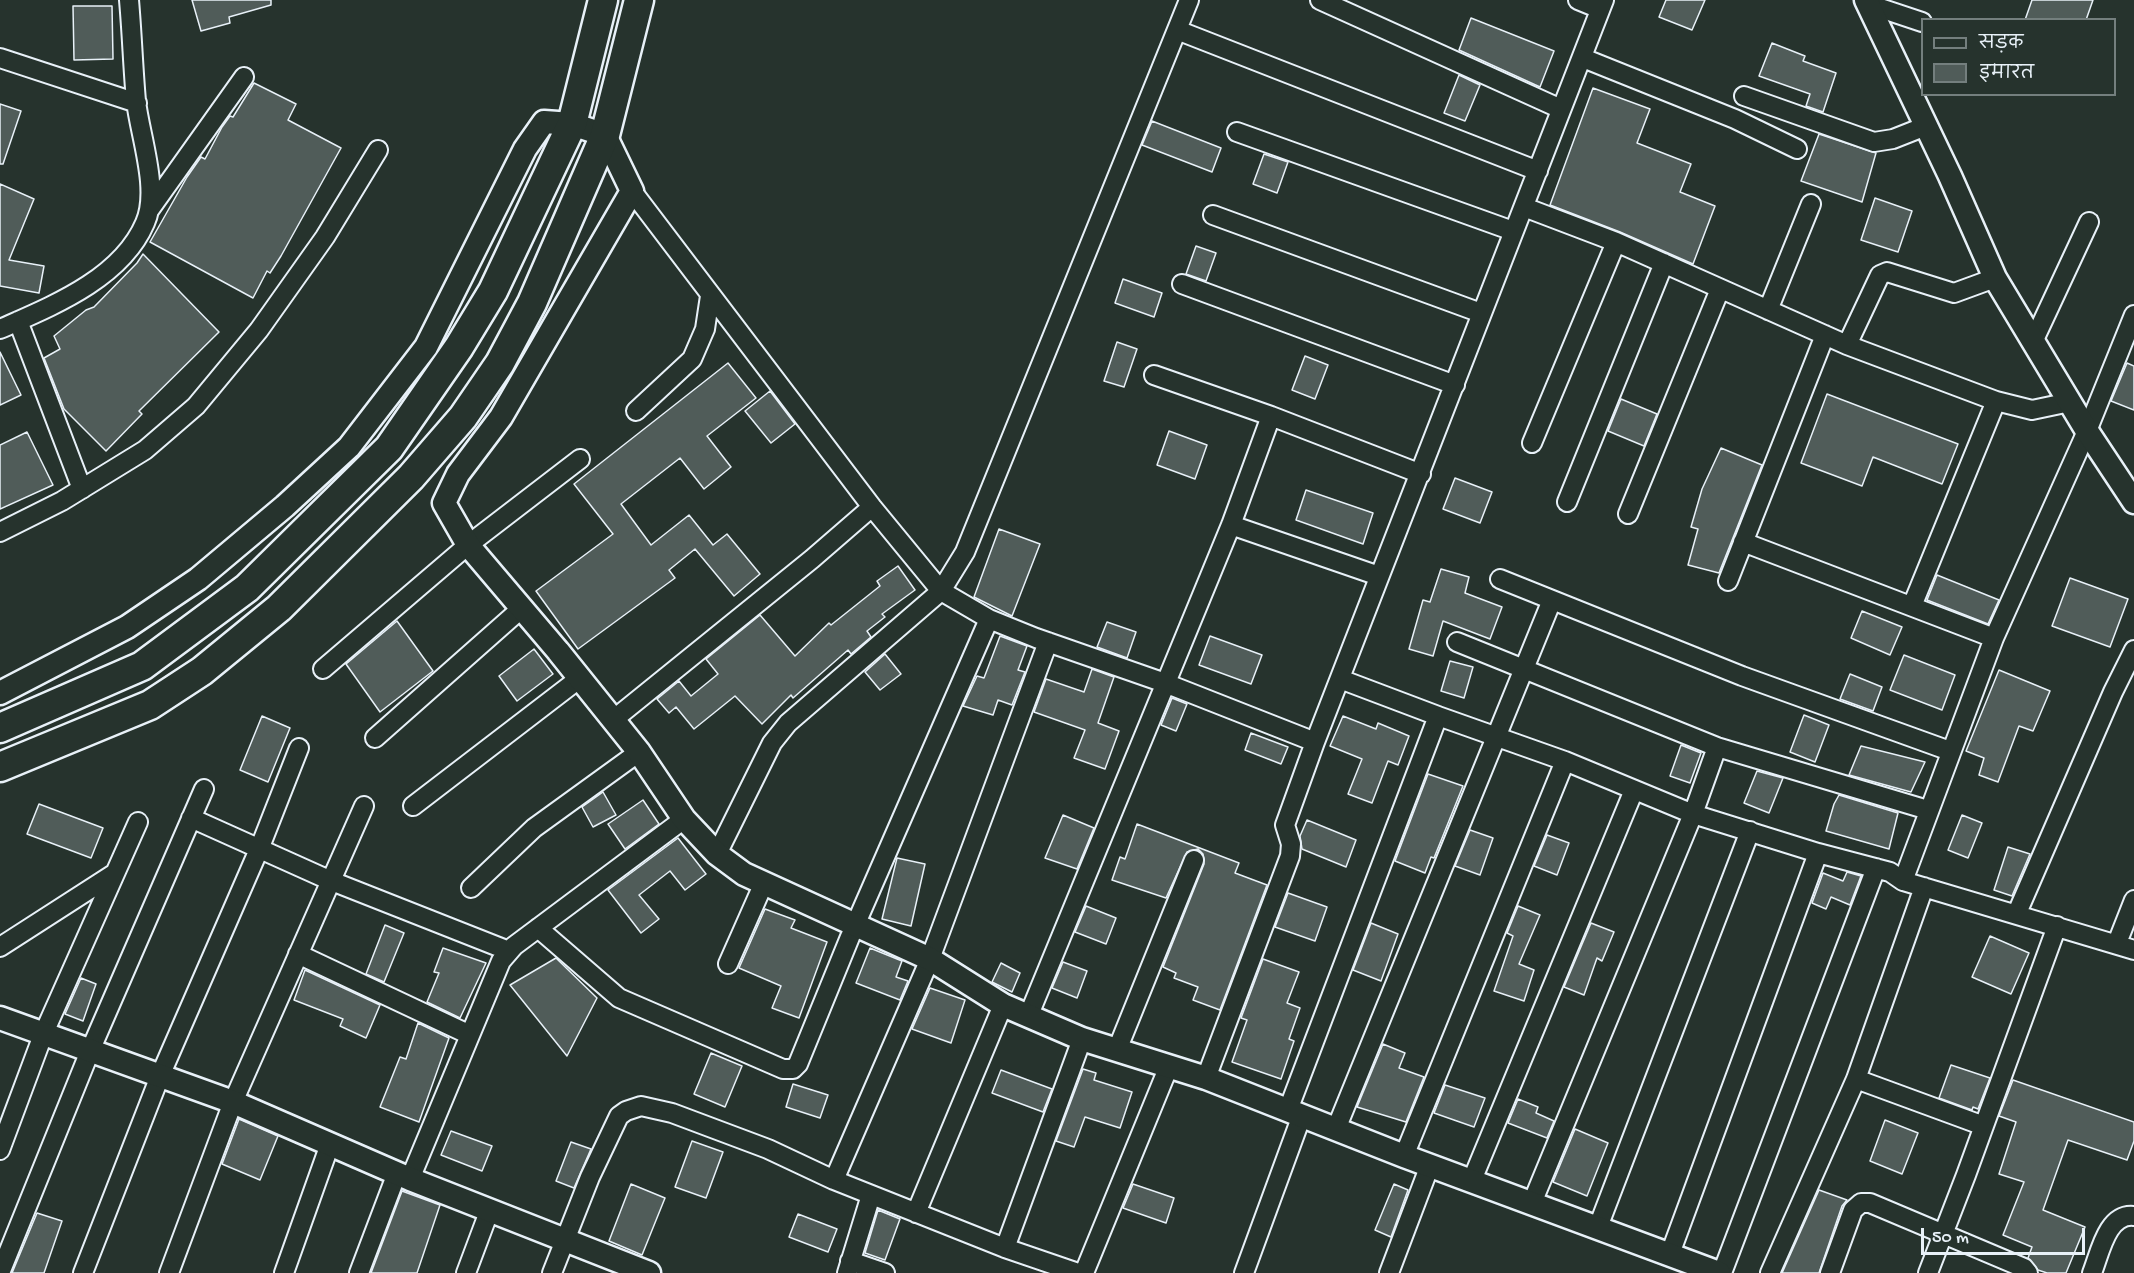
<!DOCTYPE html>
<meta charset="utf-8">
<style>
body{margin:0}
#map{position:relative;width:2134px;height:1273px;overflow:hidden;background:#26332d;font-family:"Gochi Hand","Playpen Sans Deva",sans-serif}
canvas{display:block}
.legend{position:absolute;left:1921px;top:18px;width:195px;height:78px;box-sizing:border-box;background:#26332d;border:2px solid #747f7e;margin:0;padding:8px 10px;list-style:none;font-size:18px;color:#e8f1f8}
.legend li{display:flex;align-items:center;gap:12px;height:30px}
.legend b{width:30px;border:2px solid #747f7e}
.scale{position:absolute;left:1921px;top:1228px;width:164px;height:27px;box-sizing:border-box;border:3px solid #e8f1f8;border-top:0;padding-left:8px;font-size:18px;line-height:21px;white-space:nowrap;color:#e8f1f8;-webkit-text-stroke:4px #26332d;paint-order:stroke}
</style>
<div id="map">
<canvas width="2134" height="1273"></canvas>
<ul class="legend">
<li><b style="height:8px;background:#26332d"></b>सड़क</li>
<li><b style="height:16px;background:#505c59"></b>इमारत</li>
</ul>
<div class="scale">50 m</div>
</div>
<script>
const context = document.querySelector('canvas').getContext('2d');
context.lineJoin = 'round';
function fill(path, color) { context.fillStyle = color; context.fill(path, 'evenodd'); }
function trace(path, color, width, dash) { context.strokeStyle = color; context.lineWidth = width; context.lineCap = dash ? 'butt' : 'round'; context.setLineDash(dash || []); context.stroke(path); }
const building = new Path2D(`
 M192 0H271V5L229 17 230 23 201 31Z
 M1666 0H1705L1692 30 1659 17Z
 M2032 0H2093L2086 20H2025Z
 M73 6H112L113 59 74 60Z
 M1471 18 1554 51 1540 87 1459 50Z
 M1772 43 1805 56 1803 61 1836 73 1823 112 1806 106 1810 94 1759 76Z
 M1459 75 1480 85 1465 121 1444 113Z
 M254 83 296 104 288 120 341 148 281 256 270 273 267 271 253 298 150 242 187 177 201 157 205 159 222 127 230 116 233 117Z
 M1593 88 1650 109 1637 143 1691 164 1680 192 1715 206 1693 264 1620 232 1550 205Z
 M0 104 21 111 3 164H0Z
 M1152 121 1221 148 1212 172 1142 145Z
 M1819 134 1876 153 1862 202 1801 181Z
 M1264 154 1288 162 1277 193 1253 184Z
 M0 184 34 199 9 260 44 266 39 293 0 286Z
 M1875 198 1912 211 1898 252 1861 240Z
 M1196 246 1216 253 1206 281 1186 274Z
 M143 254 219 332 139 411 142 414 106 451 64 409 44 358 60 349 54 336 86 310 94 307 137 263Z
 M1123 279 1162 293 1154 317 1115 303Z
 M1117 342 1137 349 1124 387 1104 381Z
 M0 352 21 395 0 405Z
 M1305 356 1328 365 1315 399 1292 390Z
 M728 363 756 398 707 436 731 467 704 489 680 458 621 504 651 545 689 515 713 545 727 534 760 574 734 596 695 549 669 570 675 578 578 649 536 591 613 534 574 484Z
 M2127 363 2134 366V410L2111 401Z
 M770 391 795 424 771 443 745 411Z
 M1827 394 1958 444 1942 484 1873 457 1862 486 1801 463Z
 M1621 399 1657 414 1644 446 1608 431Z
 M1169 431 1207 445 1195 479 1157 465Z
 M27 432 53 485 0 509V445Z
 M1721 448 1762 465 1719 573 1688 565 1698 529 1691 527 1702 489Z
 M1455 478 1492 492 1480 523 1443 509Z
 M1306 490 1373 513 1363 544 1296 520Z
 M999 529 1040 544 1012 616 974 597Z
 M898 566 915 590 882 614 885 617 867 631 871 637 851 654 848 650 793 698 791 695 762 724 735 696 694 729 676 707 669 713 657 699 679 681 691 696 718 674 706 659 760 615 795 656 829 623 831 625 880 586 877 581Z
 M1441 569 1469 577 1465 593 1502 607 1490 639 1443 621 1433 656 1409 649 1423 600 1430 602Z
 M1937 575 1999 600 1988 624 1927 600Z
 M2070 578 2128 599 2110 647 2052 626Z
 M1862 611 1902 627 1890 655 1851 638Z
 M397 621 433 671 380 712 346 664Z
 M1107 622 1136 632 1127 658 1097 647Z
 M1000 636 1027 646 1018 670 1025 672 1012 705 998 700 993 715 963 706 977 676 984 678Z
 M1210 636 1262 655 1251 684 1199 665Z
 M534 649 553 674 517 701 499 676Z
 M885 654 901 674 880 690 865 672Z
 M1904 655 1955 675 1942 710 1890 690Z
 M1450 661 1473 667 1464 698 1441 691Z
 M1092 669 1114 677 1098 723 1119 731 1105 769 1074 758 1085 730 1034 712 1046 679 1084 692Z
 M1999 670 2050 691 2033 731 2019 726 1998 782 1979 775 1984 758 1966 751Z
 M1850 674 1882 687 1873 711 1840 699Z
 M1172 698 1187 704 1176 731 1161 725Z
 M1804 715 1829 725 1815 762 1790 752Z
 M262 716 290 728 268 782 240 770Z
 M1343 716 1376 729 1378 723 1409 736 1398 765 1388 761 1372 803 1348 794 1362 759 1330 746Z
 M1251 733 1288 747 1281 764 1245 750Z
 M1681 745 1701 753 1690 783 1670 776Z
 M1861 746 1925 762 1911 792 1849 775Z
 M1757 771 1783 778 1769 813 1744 803Z
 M1428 774 1463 786 1434 858 1431 857 1425 873 1395 861Z
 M603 792 616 815 593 827 582 807Z
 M1839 795 1898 813 1889 849 1826 831 1834 804Z
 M643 800 659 824 625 849 608 824Z
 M39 804 103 828 91 858 27 834Z
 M1063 815 1094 828 1077 869 1045 858Z
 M1962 815 1982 823 1968 858 1948 850Z
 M1307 820 1356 840 1346 867 1302 849 1300 836Z
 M1137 824 1239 863 1235 873 1267 885 1220 1010 1193 1000 1198 987 1174 978 1176 973 1163 967 1204 864 1203 854 1198 849 1187 852 1166 898 1112 880 1120 857 1125 859Z
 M1470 830 1493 838 1480 875 1455 866Z
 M1547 835 1569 843 1557 875 1534 866Z
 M678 838 706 874 685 890 670 871 639 895 659 919 641 933 608 890Z
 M2008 847 2030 854 2012 896 1994 890Z
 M897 858 925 864 911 926 882 919Z
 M1847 872 1861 876 1850 905 1831 897 1826 909 1812 903 1823 873 1843 881Z
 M1288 893 1327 907 1315 941 1275 927Z
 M1086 906 1116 918 1106 944 1075 932Z
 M1518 906 1540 915 1519 964 1534 970 1524 1001 1494 991 1513 936 1507 933Z
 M765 909 795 920 791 928 827 942 799 1018 772 1008 781 986 739 968Z
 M1371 923 1398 934 1381 981 1353 970Z
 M1591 923 1614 932 1602 961 1597 958 1584 995 1564 987Z
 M385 925 404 933 384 982 366 974Z
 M1990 936 2029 953 2011 994 1972 977Z
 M443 948 486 963 460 1018 427 1002 439 973 434 972Z
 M870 948 902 961 896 977 908 981 900 1000 856 983Z
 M556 958 597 998 567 1056 510 985Z
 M1263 959 1299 972 1287 1003 1300 1008 1289 1039 1294 1041 1281 1079 1232 1062 1247 1020 1241 1018Z
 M1063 962 1087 971 1077 998 1052 988Z
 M1001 963 1020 973 1012 992 992 982Z
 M305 970 380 1005 366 1038 340 1026 343 1019 294 1000Z
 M81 978 96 984 83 1021 65 1014Z
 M930 988 965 1000 951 1043 912 1029Z
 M418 1023 449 1038 419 1122 380 1107 400 1057 406 1059Z
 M1383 1044 1405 1053 1399 1068 1424 1077 1406 1122 1357 1107Z
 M711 1053 742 1066 725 1107 694 1094Z
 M1951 1065 1990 1078 1978 1109 1973 1107 1972 1110 1939 1098Z
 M1083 1069 1096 1073 1094 1080 1132 1092 1120 1128 1085 1117 1074 1147 1056 1141Z
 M1001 1070 1052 1089 1043 1112 992 1093Z
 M2013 1080 2134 1122V1141L2127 1160 2068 1140 2043 1210 2085 1227 2066 1273H2047L2038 1270 2028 1258 2032 1247 2003 1235 2024 1182 1999 1174 2016 1122 1999 1116Z
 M793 1084 828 1095 820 1118 786 1107Z
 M1445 1085 1485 1098 1474 1127 1434 1113Z
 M1518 1099 1538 1107 1536 1113 1554 1121 1547 1138 1508 1123Z
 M239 1119 278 1136 260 1180 222 1164Z
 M1885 1120 1918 1133 1902 1174 1870 1161Z
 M1575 1129 1608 1143 1587 1196 1553 1182Z
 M451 1131 492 1146 482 1171 441 1155Z
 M692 1141 723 1152 706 1198 675 1187Z
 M571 1142 591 1149 574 1188 556 1181Z
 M631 1184 665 1198 642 1255 609 1241Z
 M1133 1184 1174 1198 1166 1223 1123 1208Z
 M1394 1184 1408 1190 1391 1237 1375 1230Z
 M1819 1190 1847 1200 1842 1206 1819 1273H1782Z
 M402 1191 440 1205 417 1273H371Z
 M878 1210 900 1219 885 1260 865 1253Z
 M37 1213 62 1221 44 1273H12Z
 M798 1214 837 1229 828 1252 789 1237Z`);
fill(building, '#505c59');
trace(building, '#e8f1f8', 1.5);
const minor = new Path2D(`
 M1320 0 1561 109
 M1578 0 1600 9
 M1868 4 1922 22
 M1177 30 1538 171
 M0 58 137 103
 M1583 58 1735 119 1797 149
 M1744 96 1874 142 1893 139 1926 126
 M1237 132 1513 231
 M632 191 872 507 941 591 989 619 1036 638 1165 683 1315 742
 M1524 207 1616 242 1847 345 1996 401 2032 410 2070 402
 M150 209 244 77
 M1213 215 1481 313
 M1182 284 1455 385
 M1768 310 1811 204
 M18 321 82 489
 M0 329C52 306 121 279 145 223 160 190 140 136 136 101 133 67 132 34 129 0
 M2033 342 2089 222
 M1847 345 1880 275 1887 272 1954 293 1995 278
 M1154 375 1271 416 1421 474
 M636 411 692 359 705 329 710 296
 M1532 443 1616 242
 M1567 502 1664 263
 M1628 514 1720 289
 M1231 525 1379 576
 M0 532 62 501 145 450 196 406 259 330 325 237 378 150
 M1743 542 1994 638
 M1500 579 1742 676 1950 751
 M1728 581 1825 335
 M1912 606 1996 401
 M1457 642 1717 747 1928 810
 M323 669 468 545 580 459
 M1340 679 1438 716
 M613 720 812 559 872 507
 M375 738 522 608
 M413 806 580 678
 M191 818 329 880 509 951
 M717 854 772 743 788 723 941 591 965 552 1189 0
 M1903 881 1994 638 2087 431 2134 315
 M471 888 534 828 639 752
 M2017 913 2113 692 2134 650
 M538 928 619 998 783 1069H793L798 1064 850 937 989 619
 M2117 943 2134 900
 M0 947 115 873
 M298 954 470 1035
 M728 964 763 885
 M1028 1017 1231 525 1271 416
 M1117 1050 1194 860
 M1206 1078 1290 856 1291 844 1285 825 1315 742 1604 0
 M1856 1079 1984 1126
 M1288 1110 1438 716 1565 761 1693 814 1818 853 1890 872 1903 881 2134 950
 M1336 1129 1552 600
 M0 1150 43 1035 138 822
 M1404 1156 1565 761
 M410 1179 501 961 514 946 684 819
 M834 1180 930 959 1048 642
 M1472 1180 1634 790
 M1532 1203 1693 814 1717 747
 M916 1213 1003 1005
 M1598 1227 1750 831
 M1005 1248 1082 1039
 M1670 1254 1818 853
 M850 1261 885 1273
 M0 1273 90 1051 204 789
 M83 1273 160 1076 260 847 299 748
 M169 1273 233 1102 364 806
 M284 1273 330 1144
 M359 1273 397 1173
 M466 1273 490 1209
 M552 1273 590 1177 619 1116 626 1111 641 1106 672 1113 768 1149 834 1180 1005 1248 1078 1273
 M847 1273 871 1195
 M1084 1273 1169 1066
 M1244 1273 1302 1115
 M1389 1273 1430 1165
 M1722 1273 1876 868
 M1770 1273 1856 1079 1924 887
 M1830 1273 1853 1210 1861 1203H1870L2024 1268 2028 1273
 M1928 1273 1966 1175 2057 926
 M2092 1273C2100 1253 2107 1213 2134 1216`);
const tertiary = new Path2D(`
 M1866 0 1950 176 1995 278 2087 431 2134 502
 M0 693 127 627 198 579 285 506 349 447 426 347 525 149 544 122 572 124 605 135 632 191 501 417 458 474 444 503 468 545 558 651 639 752 684 819 717 854 744 874 930 959 1003 1005 1082 1039 1206 1078 1404 1156 1719 1273
 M0 1018 233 1102 410 1179 649 1273`);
const primary = new Path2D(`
 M0 728 142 666 247 588 389 448 459 347 493 291 572 124 603 0
 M0 767 150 705 202 671 279 608 411 477 463 417 500 363 532 303 605 135 639 0`);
trace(minor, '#e8f1f8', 22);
trace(tertiary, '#e8f1f8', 27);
trace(primary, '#e8f1f8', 33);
trace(minor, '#26332d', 18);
trace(tertiary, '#26332d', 22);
trace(primary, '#26332d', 28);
</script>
